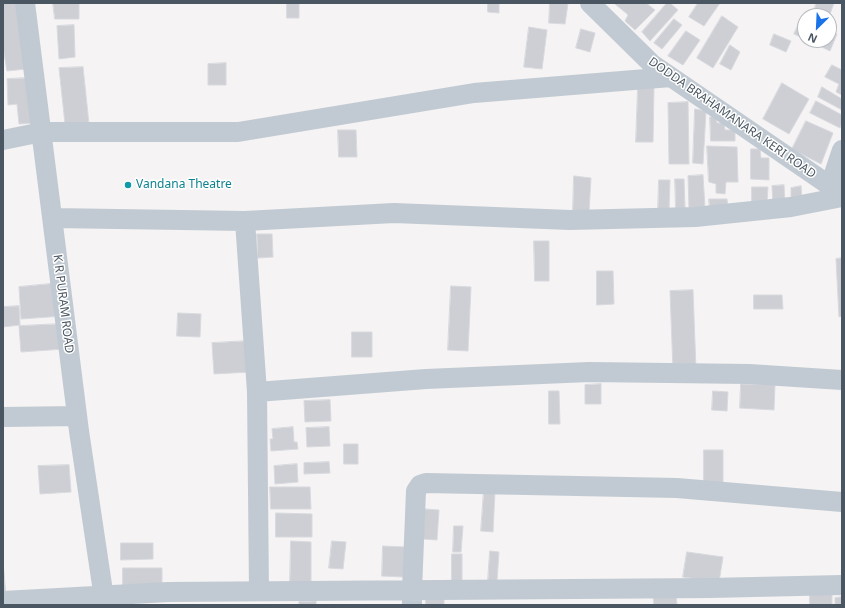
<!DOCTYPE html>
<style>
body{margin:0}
#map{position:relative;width:845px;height:608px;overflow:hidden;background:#f5f3f3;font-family:"Noto Sans",sans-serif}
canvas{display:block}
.frame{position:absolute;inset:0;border:4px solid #4a5661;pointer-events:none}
.north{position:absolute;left:797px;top:8px;width:40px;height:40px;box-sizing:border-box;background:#fff;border:1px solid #b7bbc0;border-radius:50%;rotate:204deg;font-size:11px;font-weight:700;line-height:16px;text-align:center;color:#4a5661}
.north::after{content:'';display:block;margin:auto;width:14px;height:18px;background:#1a73e8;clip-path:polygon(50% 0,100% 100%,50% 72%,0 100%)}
</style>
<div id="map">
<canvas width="845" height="608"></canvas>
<div class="frame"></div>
<div class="north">N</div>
</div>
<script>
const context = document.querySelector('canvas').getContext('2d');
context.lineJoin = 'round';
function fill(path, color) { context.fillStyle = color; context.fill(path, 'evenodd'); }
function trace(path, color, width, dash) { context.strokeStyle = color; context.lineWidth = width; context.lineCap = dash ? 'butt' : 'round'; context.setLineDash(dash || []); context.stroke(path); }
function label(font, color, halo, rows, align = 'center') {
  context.font = font + ' "Noto Sans",sans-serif'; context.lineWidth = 3; context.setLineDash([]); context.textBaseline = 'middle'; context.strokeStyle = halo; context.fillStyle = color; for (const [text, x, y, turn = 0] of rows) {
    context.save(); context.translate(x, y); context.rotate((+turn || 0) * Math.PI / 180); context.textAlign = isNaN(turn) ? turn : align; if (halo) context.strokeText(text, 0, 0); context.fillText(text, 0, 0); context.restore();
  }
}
const building = new Path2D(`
 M3 3H17L26 69 7 71 3 47Z
 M53 3H79V19H55Z
 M287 3H299V18H287Z
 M488 3H499V13L488 12Z
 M550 3H568L565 24 549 23Z
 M614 3H646L655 10 635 30 625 21 628 15Z
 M667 3H670L678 10 650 41 642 32Z
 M698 3H720L704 26 689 17Z
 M816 3H834L830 14 815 8Z
 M722 16 738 27 713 68 697 58Z
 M802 17 805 19V39L794 34Z
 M674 19 682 25 662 49 654 43Z
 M74 25 75 57 59 59 57 26Z
 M529 27 547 30 542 69 524 67Z
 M581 29 595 33 590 52 576 48Z
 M829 30 837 34 830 51 807 40H829Z
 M686 31 700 40 683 65 668 56Z
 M774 34 791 41 786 52 770 45Z
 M730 45 740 52 731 70 720 64Z
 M226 63V85H208V64Z
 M832 65 842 70V95L836 92 839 84 825 77Z
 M83 67 89 124H65L59 68Z
 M28 78 33 123 19 124 17 104 8 105 7 79Z
 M782 83 809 99 789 134 763 119Z
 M638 87H654L653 142H636Z
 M822 87 842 99V110L818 97Z
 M816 101 842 115V122L840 128 810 113Z
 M688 102 689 164H669L668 103Z
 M695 109 706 111 703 164 693 163Z
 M710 117H716L717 123H724L725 130H735V141H711Z
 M806 121 833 133 821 164 792 149Z
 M338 130H356L357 157H339Z
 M707 146 737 147 738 182H726L725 194 716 193V184L709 182Z
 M751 149H760L761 158H769V180L751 179Z
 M703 175 705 208 689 209 688 176Z
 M574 176 591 178 589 212 573 210Z
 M675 179H684L685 208H676Z
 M659 180H670L669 211H658Z
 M784 185 785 203 773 204 772 186Z
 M801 186 802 199H791V188Z
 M752 187H768L767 203 752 204Z
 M709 199H727L728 209 710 210Z
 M257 234H272L273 257 258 258Z
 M534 241H549V281H535Z
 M842 258V316L839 317 836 259Z
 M597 271H613L614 304 597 305Z
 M60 283 63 316 21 319 19 287Z
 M451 286 471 287 468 351 448 350Z
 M693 290 696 370H673L670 291Z
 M754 295H782L783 309H754Z
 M19 306 20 325 3 327V307Z
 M178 313 201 314 200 337 177 336Z
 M62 324 64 349 21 352 19 326Z
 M352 332H372V357H352Z
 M248 341 250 372 214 374 212 343Z
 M601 384V404H585V385Z
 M741 384 775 385 774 410 740 408Z
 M549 391H559L560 424H549Z
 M713 391 728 392 727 411 712 410Z
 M330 400 331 421 305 422 304 401Z
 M293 427 294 442H297L298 449 271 451 270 439H273L272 429Z
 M329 427 330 446 307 447 306 428Z
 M344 444H358V464H344Z
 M704 450H723V483L704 482Z
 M329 462 330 473 304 474V463Z
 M297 464 298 482 275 484 274 466Z
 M69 465 71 492 40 494 38 466Z
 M270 487H310L311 509H271Z
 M484 490 495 491 493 532 481 531Z
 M425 509 439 510 437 540 423 539Z
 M276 513 312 514V537H276Z
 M454 526H463L461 552H453Z
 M291 541 311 542V583H290Z
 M332 541 346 542 343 569 329 568Z
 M121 543H153V559L121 560Z
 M383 546 405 547 403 577 382 576Z
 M490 551 499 552 497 581H488Z
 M687 552 723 557 719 582 683 577Z
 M452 554H462V581H452Z
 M3 561 6 597H3Z
 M123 568H162V585H123Z
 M810 593H832V605H810Z
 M676 595 677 605H654L653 596Z
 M426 597H444V605H426Z
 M842 597V605H835V598Z
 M316 601V605H299V602Z`);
fill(building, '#cdcfd5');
trace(building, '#d7d9de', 1);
trace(new Path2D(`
 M25 3 79 431 105 605
 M590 3 652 64 842 194
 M3 140 42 132H238L474 93 671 77
 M830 186 842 150
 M53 218 245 221 394 213 570 220 695 217 791 207 842 197
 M245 221 257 392 259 591
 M257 392 426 379 589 372 749 374 842 380
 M3 417 77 416
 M3 601 168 592 710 588 842 585
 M412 605V590L416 491 420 485 426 483 677 488 842 502`), '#c1cad2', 20);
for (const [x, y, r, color] of [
 [128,185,4,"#0f9aa8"]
]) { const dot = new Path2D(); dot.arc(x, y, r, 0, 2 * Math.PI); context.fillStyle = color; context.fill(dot); trace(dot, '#fff', 1.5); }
label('12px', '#4a5661', '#fff', [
 ["DODDA BRAHAMANARA KERI ROAD",732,118,35],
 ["K R PURAM ROAD",63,304,83]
]);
label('12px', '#0d838f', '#fff', [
 ["Vandana Theatre",136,185]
], 'left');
</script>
